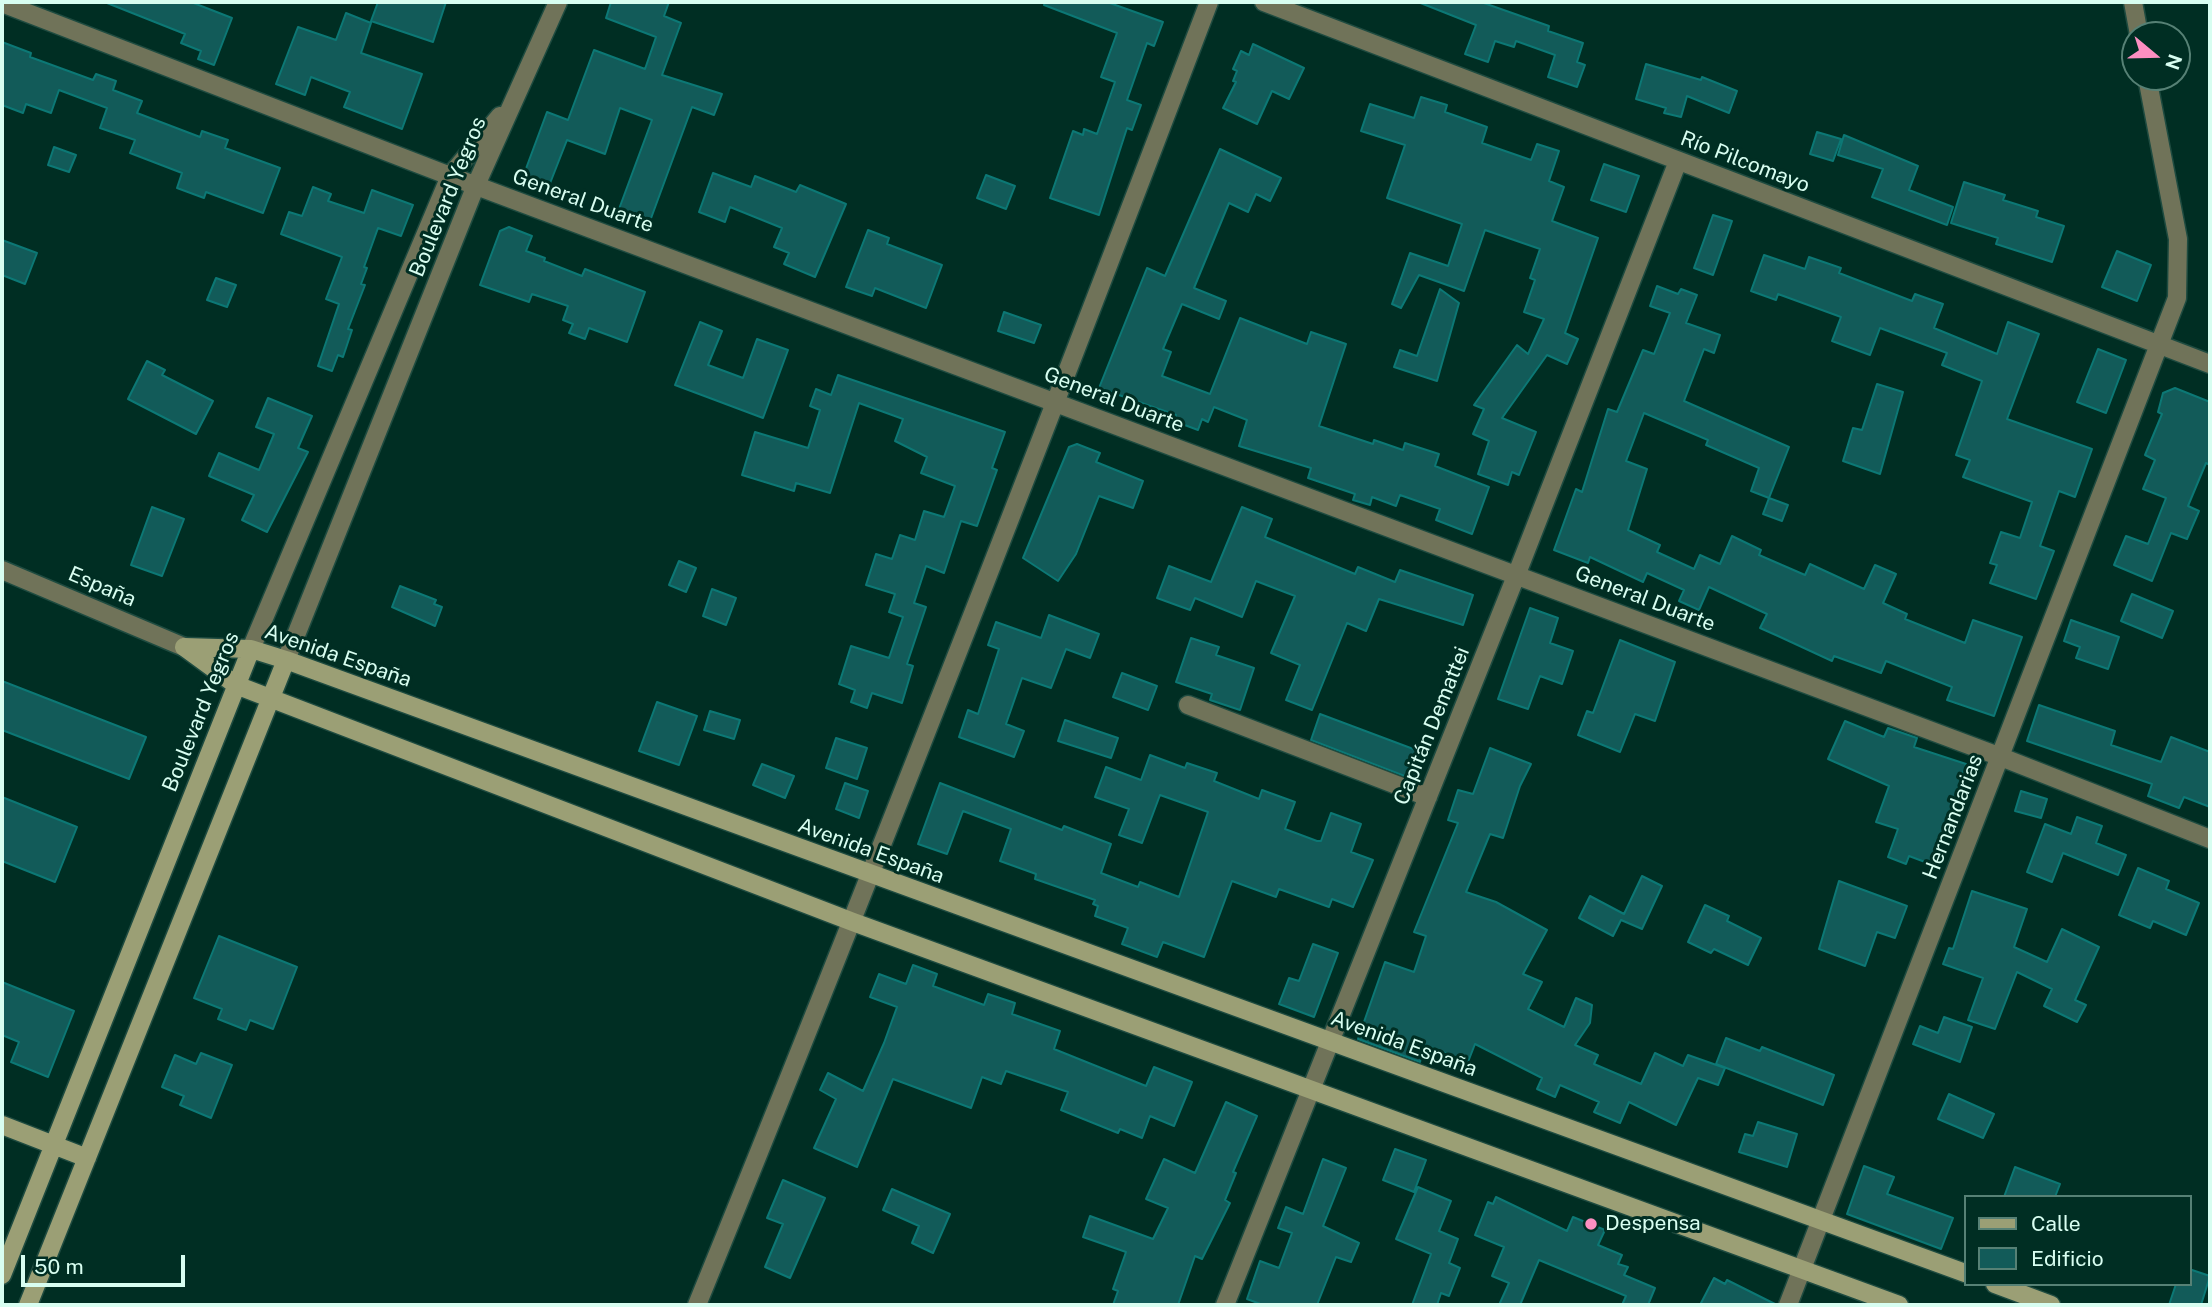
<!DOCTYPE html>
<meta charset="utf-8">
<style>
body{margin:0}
#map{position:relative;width:2212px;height:1307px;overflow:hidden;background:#002e23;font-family:"Public Sans",sans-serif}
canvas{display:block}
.frame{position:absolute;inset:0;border:4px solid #d8fef1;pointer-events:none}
.legend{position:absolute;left:1964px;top:1195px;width:228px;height:91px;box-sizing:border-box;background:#002e23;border:2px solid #568175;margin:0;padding:9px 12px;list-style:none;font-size:21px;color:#d8fef1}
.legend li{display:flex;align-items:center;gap:14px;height:35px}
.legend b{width:35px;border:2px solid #568175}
.north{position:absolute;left:2121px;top:21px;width:70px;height:70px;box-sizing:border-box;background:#002e23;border:2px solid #568175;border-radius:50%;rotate:109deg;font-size:19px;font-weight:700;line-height:28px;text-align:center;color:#d8fef1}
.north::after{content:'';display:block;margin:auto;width:24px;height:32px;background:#fc8fc1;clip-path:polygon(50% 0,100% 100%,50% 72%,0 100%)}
.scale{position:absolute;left:21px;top:1255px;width:164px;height:32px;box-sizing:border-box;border:4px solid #d8fef1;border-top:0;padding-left:9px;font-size:21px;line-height:24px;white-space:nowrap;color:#d8fef1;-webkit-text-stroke:5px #002e23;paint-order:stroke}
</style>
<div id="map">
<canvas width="2212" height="1307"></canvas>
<div class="frame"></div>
<ul class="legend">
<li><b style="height:9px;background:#9b9f75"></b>Calle</li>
<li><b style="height:19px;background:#125b59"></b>Edificio</li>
</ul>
<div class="north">N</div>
<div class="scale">50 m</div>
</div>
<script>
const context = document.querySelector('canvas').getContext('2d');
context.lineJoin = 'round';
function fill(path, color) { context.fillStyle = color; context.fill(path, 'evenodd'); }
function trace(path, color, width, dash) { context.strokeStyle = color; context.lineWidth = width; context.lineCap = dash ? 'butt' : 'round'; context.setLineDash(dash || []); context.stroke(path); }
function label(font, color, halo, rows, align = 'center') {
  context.font = font + ' "Public Sans",sans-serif'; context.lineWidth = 6; context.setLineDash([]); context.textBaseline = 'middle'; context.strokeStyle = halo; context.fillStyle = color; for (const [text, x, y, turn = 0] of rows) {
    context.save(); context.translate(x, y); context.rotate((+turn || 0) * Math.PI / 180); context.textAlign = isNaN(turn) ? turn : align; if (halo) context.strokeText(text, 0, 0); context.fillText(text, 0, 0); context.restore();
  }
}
const building = new Path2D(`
 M191 2 232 18 214 65 198 59 201 51 181 43 185 34 107 3Z
 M378 2H446L433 42 371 21Z
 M611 2H669L664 16 681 23 662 75 722 94 714 115 692 107 650 221 619 209 652 120 620 108 605 154 567 140 547 191 521 182 547 112 568 120 594 50 645 69 656 37 606 18Z
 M1045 2H1107L1163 22 1154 46 1147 43 1127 100 1141 105 1132 130 1127 128 1099 215 1050 198 1073 131 1083 135 1084 129 1097 134 1115 82 1101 77 1117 33 1044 5Z
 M1418 2H1481L1549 26 1548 31 1583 43 1577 62 1585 65 1577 87 1548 77 1555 55 1516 41 1514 47 1495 41 1488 62 1465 54 1476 25Z
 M346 13 371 23 361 53 422 74 402 129 344 107 350 92 311 77 305 95 276 84 298 27 336 40Z
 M2 42 31 53 30 57 93 80 96 74 116 81 113 90 142 101 137 113 200 137 202 131 228 140 225 148 280 168 263 213 206 192 204 198 177 188 182 173 130 153 135 140 100 128 107 108 59 90 51 113 26 104 23 113 2 105Z
 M1253 44 1304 68 1289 99 1272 91 1257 124 1223 108 1236 82 1233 81 1237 71 1233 69 1241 51 1249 55Z
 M1646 64 1701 80 1702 77 1737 91 1729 113 1687 96 1681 117 1664 113 1666 108 1636 99Z
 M1421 97 1447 105 1445 112 1487 127 1482 143 1531 160 1537 144 1559 151 1549 181 1564 187 1552 221 1598 238 1565 333 1578 339 1567 364 1547 355 1502 418 1536 432 1519 475 1512 472 1508 485 1478 474 1489 441 1473 434 1484 409 1474 405 1517 345 1528 354 1544 319 1524 312 1535 280 1530 278 1540 249 1485 230 1464 291 1419 275 1401 308 1392 304 1410 253 1448 266 1462 224 1387 198 1405 145 1361 131 1370 104 1414 118Z
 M1817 132 1841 139 1833 161 1810 154Z
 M1844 135 1918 166 1909 190 1953 207 1947 225 1872 197 1883 169 1838 155Z
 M54 147 76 155 69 172 48 165Z
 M1220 149 1281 178 1270 201 1256 194 1248 212 1229 203 1194 288 1226 301 1219 319 1182 304 1163 349 1171 352 1162 376 1210 394 1240 318 1307 344 1311 332 1346 344 1319 426 1373 444 1374 440 1403 450 1405 443 1439 454 1435 466 1489 487 1472 534 1436 520 1440 509 1400 495 1396 506 1372 497 1370 505 1353 500 1355 494 1308 478 1311 468 1239 446 1247 420 1214 407 1208 422 1202 419 1198 430 1174 421 1176 415 1099 388 1147 268 1165 276Z
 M1604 164 1639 176 1626 212 1591 200Z
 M713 173 751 187 755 176 796 192 800 185 846 204 815 277 784 264 789 253 774 247 782 228 730 207 725 222 699 212Z
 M986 175 1015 186 1006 209 977 198Z
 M1964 182 2005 195 2003 200 2038 211 2036 217 2064 226 2052 262 1996 244 1998 238 1951 223Z
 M313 187 331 194 328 201 364 213 372 190 413 205 401 236 378 228 364 267 367 268 361 284 365 285 348 329 352 330 343 357 338 355 332 371 318 366 339 304 326 299 342 257 281 234 289 212 302 216Z
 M1713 215 1732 221 1713 275 1694 268Z
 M509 227 532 236 526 251 545 258 544 261 582 276 585 269 645 292 627 342 589 328 585 339 569 333 573 324 563 320 568 306 532 294 529 302 480 285 500 231Z
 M868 230 889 238 887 244 942 265 926 308 875 288 872 296 846 287Z
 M2 240 37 253 25 284 2 275Z
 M2117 251 2151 265 2137 301 2102 287Z
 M1764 255 1805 269 1809 257 1841 268 1839 273 1912 301 1915 294 1943 304 1934 328 1997 354 2008 322 2039 334 2007 419 2092 449 2075 497 2059 491 2040 546 2054 551 2036 599 1990 583 1997 565 1990 563 2001 532 2020 538 2032 502 1963 477 1970 460 1956 455 1982 381 1942 365 1947 353 1880 328 1870 355 1832 341 1841 317 1778 294 1776 300 1751 291Z
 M216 278 236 285 227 307 207 300Z
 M1657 286 1678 294 1681 289 1697 295 1686 323 1720 335 1714 353 1704 349 1684 401 1789 447 1769 498 1751 491 1759 468 1706 445 1708 440 1644 413 1626 461 1647 469 1628 530 1660 545 1657 552 1694 569 1700 555 1720 564 1732 536 1761 550 1759 555 1805 575 1810 564 1864 589 1875 565 1896 574 1883 603 1907 614 1905 619 1965 643 1973 620 2022 637 1994 716 1947 700 1952 687 1886 661 1881 673 1834 656 1832 661 1778 636 1760 628 1767 614 1709 587 1699 610 1679 601 1684 590 1647 573 1643 582 1590 557 1588 563 1554 550 1576 489 1582 492 1608 409 1617 412 1643 350 1654 354 1670 313 1650 306Z
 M1440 289 1459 303 1437 381 1394 367 1400 350 1417 356Z
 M1004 312 1041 325 1034 343 998 331Z
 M700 322 722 331 708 365 743 378 757 339 788 350 763 418 675 385Z
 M2098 349 2126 360 2106 413 2077 402Z
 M147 361 165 370 162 375 213 401 196 434 128 399Z
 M838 375 1005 432 992 468 997 470 977 526 961 521 944 573 926 566 914 603 926 607 907 664 913 666 902 703 872 693 867 708 851 702 855 690 839 684 851 646 889 658 903 617 889 612 895 594 866 585 876 554 892 559 900 535 915 540 924 511 944 517 955 486 921 473 927 457 895 441 903 419 859 403 830 493 796 483 794 491 742 475 755 432 808 448 820 410 810 406 816 389 831 395Z
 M1877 384 1903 392 1880 474 1843 461 1853 428 1862 430Z
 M2175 388 2210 402V465L2206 463 2188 506 2199 511 2187 539 2171 533 2152 581 2114 565 2126 536 2148 544 2166 498 2143 489 2155 460 2145 455 2162 414 2158 412 2163 393Z
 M268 398 312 416 298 448 308 452 267 532 242 520 254 495 209 476 219 453 259 470 274 434 256 427Z
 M1077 444 1100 453 1096 462 1143 481 1133 508 1099 496 1076 554 1058 581 1023 558 1069 447Z
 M1769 498 1788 505 1782 521 1763 514Z
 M152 507 184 519 162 576 131 565Z
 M1242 507 1272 519 1265 537 1355 574 1358 567 1395 582 1400 570 1473 595 1463 625 1379 599 1366 631 1347 623 1312 710 1286 700 1300 665 1271 653 1295 596 1256 581 1242 617 1195 598 1190 610 1157 598 1169 566 1211 582Z
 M679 561 696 568 686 592 669 585Z
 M400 586 436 600 434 604 442 607 435 626 392 607Z
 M712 589 736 598 726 625 703 616Z
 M2132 594 2173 611 2162 638 2121 621Z
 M1530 608 1558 618 1550 643 1573 651 1562 684 1540 676 1528 709 1498 699Z
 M1049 615 1099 634 1090 658 1066 649 1051 688 1022 678 1006 724 1024 731 1014 757 959 737 968 710 978 714 999 649 988 645 996 622 1041 638Z
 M2071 620 2119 637 2108 669 2076 658 2080 647 2064 641Z
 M1191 638 1219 647 1216 655 1254 668 1240 710 1210 700 1212 694 1176 682Z
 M1620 640 1675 662 1655 721 1635 714 1620 752 1578 735 1587 711 1593 713Z
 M1122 673 1157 686 1148 710 1113 697Z
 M2 681 146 737 129 779 2 730Z
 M657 702 697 716 679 765 639 751Z
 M2039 705 2115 731 2111 745 2161 762 2171 737 2210 752V807L2184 797 2179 808 2148 796 2152 784 2027 741Z
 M710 711 740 720 734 739 704 730Z
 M1320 714 1424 753 1415 780 1311 740Z
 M1065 720 1118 738 1111 758 1058 741Z
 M1845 721 1884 737 1888 728 1917 738 1914 747 1966 764 1933 865 1909 856 1906 864 1888 857 1898 829 1876 822 1889 786 1828 759Z
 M836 738 867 748 857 779 826 768Z
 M1490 748 1531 764 1520 786 1503 838 1490 834 1466 892 1496 902 1547 930 1523 974 1542 982 1528 1009 1564 1027 1576 998 1592 1005 1590 1023 1575 1045 1598 1055 1594 1064 1641 1084 1655 1053 1683 1066 1688 1055 1725 1068 1718 1085 1698 1078 1676 1125 1629 1102 1620 1123 1594 1112 1599 1102 1560 1085 1555 1097 1537 1089 1542 1078 1475 1044 1468 1062 1425 1045 1420 1062 1358 1039 1385 962 1414 972 1426 936 1414 932 1458 823 1448 820 1458 790 1473 794Z
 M1150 755 1185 768 1187 763 1217 773 1214 781 1259 799 1262 790 1295 802 1285 829 1317 841H1321L1331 813 1361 824 1351 852 1373 860 1353 907 1332 899 1329 907 1279 889 1276 897 1232 881 1204 957 1163 942 1157 957 1122 944 1128 928 1095 916 1098 906 1093 904 1095 900 1035 879 1036 874 1000 861 1011 829 963 811 947 854 918 844 940 783 1062 830 1064 826 1111 844 1101 873 1138 887 1140 882 1179 897 1208 812 1160 795 1142 843 1119 835 1129 809 1095 797 1106 767 1141 780Z
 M762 764 794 776 785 798 753 785Z
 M845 783 868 791 859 818 836 809Z
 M2021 791 2047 799 2041 818 2015 811Z
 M2 797 77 827 55 882 2 861Z
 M2077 817 2102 826 2096 843 2126 855 2118 875 2063 853 2052 882 2027 872 2045 824 2071 834Z
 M2138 868 2169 881 2166 889 2199 903 2186 935 2153 921 2150 928 2119 915Z
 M1642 876 1662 886 1642 929 1621 920 1613 936 1579 918 1590 896 1624 914Z
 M1839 881 1907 906 1895 938 1877 932 1865 966 1819 949Z
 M1972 891 2027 909 2014 947 2047 962 2062 929 2099 947 2075 1000 2086 1005 2077 1022 2044 1006 2052 989 2017 972 1995 1029 1968 1020 1983 978 1943 964 1949 948 1953 949Z
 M1705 905 1729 916 1727 921 1761 938 1748 965 1714 949 1711 953 1688 942Z
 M219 936 297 967 273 1029 250 1020 246 1030 218 1019 222 1009 194 998Z
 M1313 944 1338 953 1314 1017 1279 1004 1289 978 1299 981Z
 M913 965 937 974 933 986 984 1005 988 994 1015 1003 1012 1014 1060 1031 1054 1049 1146 1086 1154 1067 1192 1082 1174 1126 1150 1116 1142 1138 1120 1129 1118 1133 1061 1110 1068 1092 1006 1071 1001 1084 982 1077 971 1108 893 1079 857 1167 814 1148 836 1099 820 1090 828 1073 863 1091 884 1043 897 1007 870 997 879 974 906 984Z
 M2 982 74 1011 48 1077 11 1062 19 1042 2 1035Z
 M1944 1017 1972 1027 1960 1062 1913 1044 1920 1026 1938 1033Z
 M1726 1038 1760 1051 1762 1047 1834 1075 1823 1105 1716 1064Z
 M201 1053 232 1065 211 1118 180 1105 184 1096 162 1087 175 1055 196 1064Z
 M1949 1094 1994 1114 1983 1138 1938 1119Z
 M1226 1102 1257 1116 1233 1172 1236 1173 1225 1200 1230 1203 1202 1259 1195 1256 1178 1305H1113L1118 1291 1113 1289 1126 1252 1083 1237 1090 1216 1153 1239 1168 1208 1146 1199 1164 1159 1195 1173Z
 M1758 1122 1797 1134 1787 1167 1739 1152 1745 1134 1753 1136Z
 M1395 1149 1426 1160 1414 1192 1383 1180Z
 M1323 1159 1346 1168 1323 1226 1359 1243 1351 1262 1336 1257 1317 1305H1263L1247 1299 1260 1261 1279 1268 1292 1233 1278 1228 1286 1207 1303 1214Z
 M1864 1166 1894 1177 1887 1194 1953 1218 1941 1249 1847 1214Z
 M2015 1167 2060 1184 2055 1197H2004Z
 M783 1180 825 1198 790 1278 765 1267 783 1224 767 1218Z
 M1418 1187 1451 1201 1439 1231 1458 1239 1449 1263 1460 1268 1449 1296 1441 1293 1437 1305H1412L1431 1254 1396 1239Z
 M892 1189 950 1214 933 1253 912 1243 919 1226 883 1210Z
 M1496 1197 1567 1231 1573 1217 1605 1230 1598 1245 1622 1255 1618 1264 1628 1267 1624 1275 1655 1288 1648 1305H1622L1626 1296 1539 1260 1520 1305H1499L1509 1283 1492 1276 1504 1247 1475 1235 1488 1202 1493 1204Z
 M2189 1269 2210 1276 2201 1305H2169L2176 1284H2189Z
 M1714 1278 1725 1284 1727 1280 1777 1305H1700Z`);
fill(building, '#125b59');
trace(building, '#0c7875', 2);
const street = new Path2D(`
 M1264 2 2210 364
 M2133 2 2139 35
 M2 3 450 176 2001 757 2210 839
 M2 570 184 647
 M251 649 450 176 500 116
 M286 660 476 185 558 2
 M1188 705 1428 797
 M697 1305C873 873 1043 438 1209 2
 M1225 1305 1516 576 1678 161
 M1788 1305 2177 298 2178 239 2147 77`);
const secondary = new Path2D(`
 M184 647 251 649 286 660 1965 1273
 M184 647 236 685 853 922 1899 1305
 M2 1125 87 1158
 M2 1275 251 649
 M1995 1284 2051 1305
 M28 1305 286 660`);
trace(street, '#1e4b40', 21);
trace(secondary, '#1e4b40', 21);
trace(street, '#707359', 18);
trace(secondary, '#9b9f75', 18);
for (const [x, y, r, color] of [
 [1591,1224,7,"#fc8fc1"]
]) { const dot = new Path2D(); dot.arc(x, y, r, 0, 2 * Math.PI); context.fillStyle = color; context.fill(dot); trace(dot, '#002e23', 2.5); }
label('21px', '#d8fef1', '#002e23', [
 ["Río Pilcomayo",1745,162,21],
 ["Boulevard Yegros",448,197,-68],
 ["General Duarte",583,201,20],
 ["General Duarte",1114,400,21],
 ["España",102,587,23],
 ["General Duarte",1645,599,21],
 ["Avenida España",338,656,19],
 ["Boulevard Yegros",201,712,-68],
 ["Capitán Demattei",1432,726,-68],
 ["Hernandarias",1953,817,-69],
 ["Avenida España",871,851,20],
 ["Avenida España",1404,1044,20]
]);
label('21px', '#d8fef1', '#002e23', [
 ["Despensa",1605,1224]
], 'left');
</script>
